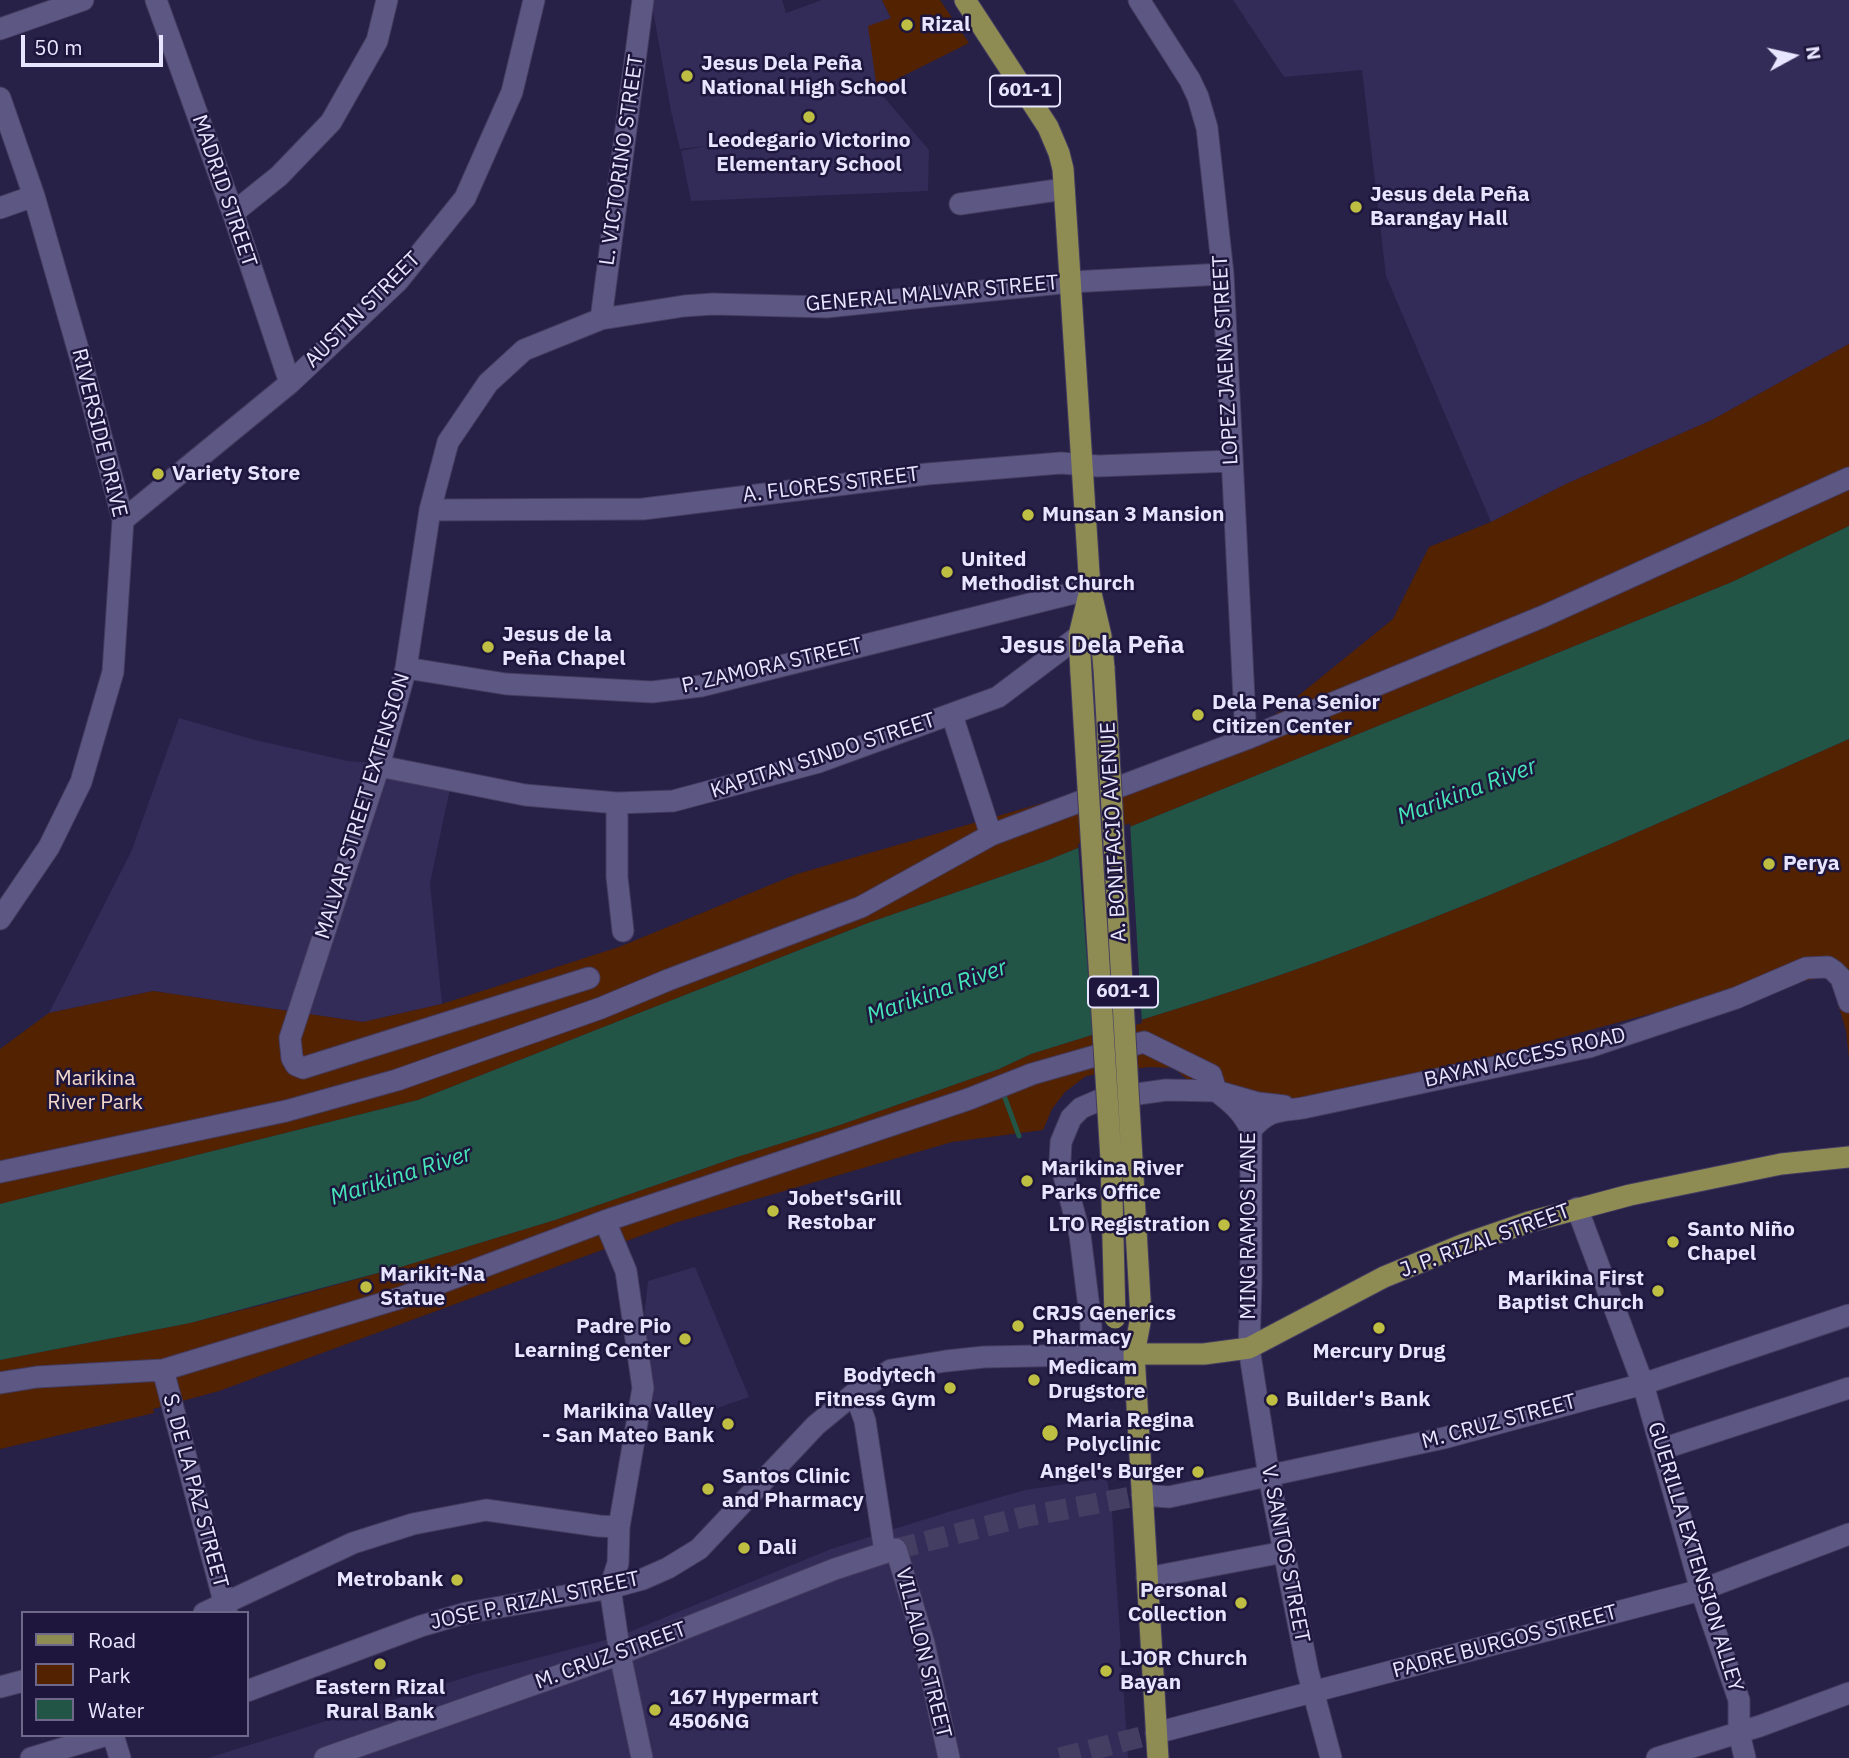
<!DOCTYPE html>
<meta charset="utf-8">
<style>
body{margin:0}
#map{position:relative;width:1849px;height:1758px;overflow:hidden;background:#272047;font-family:"IBM Plex Sans",sans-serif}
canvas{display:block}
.legend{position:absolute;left:21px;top:1611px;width:228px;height:126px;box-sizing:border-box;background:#1e163c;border:2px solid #6e698a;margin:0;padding:9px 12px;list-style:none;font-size:21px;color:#e7e5ff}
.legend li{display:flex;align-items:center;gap:14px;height:35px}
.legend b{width:35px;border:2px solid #6e698a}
.north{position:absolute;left:1758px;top:21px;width:70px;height:70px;-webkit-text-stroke:5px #1e163c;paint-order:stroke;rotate:82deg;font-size:19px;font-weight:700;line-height:28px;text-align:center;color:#e7e5ff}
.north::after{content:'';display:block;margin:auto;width:24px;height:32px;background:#e7e5ff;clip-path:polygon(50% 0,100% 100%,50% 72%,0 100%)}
.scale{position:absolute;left:21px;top:35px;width:142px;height:32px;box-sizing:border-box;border:4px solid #e7e5ff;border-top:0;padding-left:9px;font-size:21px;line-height:24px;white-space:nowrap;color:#e7e5ff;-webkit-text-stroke:5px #1e163c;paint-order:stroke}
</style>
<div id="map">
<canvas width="1849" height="1758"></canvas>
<ul class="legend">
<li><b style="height:9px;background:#8e8c53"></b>Road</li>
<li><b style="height:19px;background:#532200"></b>Park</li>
<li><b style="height:19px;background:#225545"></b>Water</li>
</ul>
<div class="north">N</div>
<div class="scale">50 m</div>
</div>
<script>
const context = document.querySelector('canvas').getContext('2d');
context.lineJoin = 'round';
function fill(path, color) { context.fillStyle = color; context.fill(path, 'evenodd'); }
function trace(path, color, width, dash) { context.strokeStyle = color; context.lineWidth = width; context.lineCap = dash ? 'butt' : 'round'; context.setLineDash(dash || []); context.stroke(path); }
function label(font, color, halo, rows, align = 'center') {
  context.font = font + ' "IBM Plex Sans",sans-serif'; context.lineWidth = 5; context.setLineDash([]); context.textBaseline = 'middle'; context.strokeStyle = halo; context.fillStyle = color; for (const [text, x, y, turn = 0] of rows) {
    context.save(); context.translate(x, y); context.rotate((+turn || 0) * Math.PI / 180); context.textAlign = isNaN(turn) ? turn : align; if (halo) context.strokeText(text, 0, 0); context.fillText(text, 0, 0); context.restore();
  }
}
fill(new Path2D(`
 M651 0H782L786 13 822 0H882L891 18 877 89 929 150 928 191 691 201 681 151 705 146 680 149 671 111Z
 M1233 0H1849V344L1712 420 1566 484 1491 522 1386 276 1362 70 1284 77Z
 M179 718 255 740 348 761 454 770 430 883 442 1004 363 1022 153 991 49 1013 131 852Z
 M695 1267 749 1397 703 1413 652 1409 654 1385 643 1326 648 1281Z
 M1107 1478 1112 1513 1128 1758H208L476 1674 617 1637 831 1549 948 1512 1025 1490Z`), '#342c58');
fill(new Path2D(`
 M882 0H940L969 43 877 89 868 26 891 18Z
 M1849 344V526L1732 582 1046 861 868 923 418 1100 0 1204V1049L49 1013 153 991 363 1022 442 1004 619 947 797 874 1074 794 1266 722 1393 619 1429 547 1491 522 1566 484 1712 420Z
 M1849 739V1059L1846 1030 1828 972 1820 978 1691 1003 1238 1124 1174 1068 1149 1067 1086 1076 1065 1092 1052 1109 1043 1130 952 1142 678 1222 219 1391 153 1409 154 1413 0 1449V1360L190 1323 274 1302 404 1266 555 1220 737 1157 837 1126 999 1069 1031 1054C1142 1019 1254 987 1363 945 1527 883 1688 810 1849 739Z`), '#532200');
fill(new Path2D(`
 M1849 526V739C1688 810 1527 883 1363 945 1254 987 1142 1019 1031 1054L999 1069 837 1126 737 1157 555 1220 404 1266 190 1323 0 1360V1204L418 1100 868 923 1046 861 1732 582Z`), '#225545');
fill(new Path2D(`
 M1130 823 1142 1023 1093 1038 1078 844Z`), '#272047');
trace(new Path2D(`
 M1002 1090 1019 1136`), '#225545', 5);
trace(new Path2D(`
 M896 1549 1023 1517 1142 1495
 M1060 1758 1156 1733`), '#443e63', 21, [21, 10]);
const minor = new Path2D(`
 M156 0 233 213 290 383
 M1139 0 1190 80 1198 97 1207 128 1223 274 1246 739
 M0 29 83 0
 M0 98 34 196 82 363 123 520 113 672 81 782 49 847 0 919
 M960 204 1064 189
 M0 208 34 196
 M233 213 279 176 331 122 377 41 387 0
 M601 319 643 0
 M430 510 643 509 927 474 1061 463 1098 466 1232 461
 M123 520 290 383 398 281 465 198 512 92 534 0
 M406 668 506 684 652 692 701 686 1090 589
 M952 715 991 835
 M379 766 525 795 617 803 673 801 819 762 998 697 1079 636
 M617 803V877L623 931
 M589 978 303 1068 296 1065 292 1058 290 1038 379 766 406 668 430 510 448 442 488 383 524 350 601 319 684 306 713 304 826 307 1071 282 1223 274
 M1216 1091C1231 1102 1243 1112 1251 1130V1283L1249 1348 1269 1476 1308 1672 1331 1758
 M1251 1130C1269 1109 1277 1112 1303 1108L1589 1047 1736 998 1806 968 1828 967 1834 971 1841 978 1849 1002
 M0 1172 286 1111 397 1080 601 1008 668 980 861 907 991 835 1246 739 1544 616 1849 478
 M1577 1208 1643 1384 1701 1590 1739 1700V1733L1745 1758
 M605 1221 626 1271 643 1388 619 1527 618 1563 610 1588 620 1654 642 1758
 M1091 1354V1324L1080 1235 1060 1161 1061 1142 1071 1118 1081 1108 1102 1099 1166 1090 1216 1091 1258 1103 1284 1106
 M163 1370 227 1613
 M0 1383 37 1377 163 1370 400 1298 605 1221 969 1099 1032 1074 1144 1042 1211 1075 1216 1091
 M855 1393 865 1421 885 1552
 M1662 1449 1849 1388
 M1142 1495 1169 1497 1444 1438 1643 1384 1849 1315
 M1147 1578 1284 1552
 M204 1613 353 1543 413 1524 486 1510 599 1526 619 1527
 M0 1687 23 1681
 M247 1691 421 1626 466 1613 610 1588 643 1579 668 1568 699 1549 816 1425 855 1393 891 1370 946 1361 984 1357 1134 1354
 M1156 1733 1701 1590 1849 1534
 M113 1735 120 1758
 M31 1758 107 1735
 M325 1758 620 1654 835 1569 896 1549 924 1643 949 1758
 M1657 1758 1760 1726 1849 1693`);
const major = new Path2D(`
 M965 0 1048 127 1059 153 1063 169 1090 589 1101 636 1104 668
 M1081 673 1079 636 1089 594
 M1141 1317 1134 1354 1158 1758
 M1134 1354H1204L1249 1348 1384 1277 1462 1245 1529 1222 1630 1195 1781 1164 1849 1157`);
trace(minor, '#443c5f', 23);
trace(major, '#443c5f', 23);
trace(minor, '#5d5783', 21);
trace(major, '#8e8c53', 21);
const majorBridge = new Path2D(`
 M1104 668 1141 1317
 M1081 673 1111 1159 1115 1318`);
trace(majorBridge, '#443c5f', 23, []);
trace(majorBridge, '#8e8c53', 21);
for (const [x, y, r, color] of [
 [907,25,7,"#bebf42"],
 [687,76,7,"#bebf42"],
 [809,117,7,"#bebf42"],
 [1356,207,7,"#bebf42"],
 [158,474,7,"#bebf42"],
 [1028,515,7,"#bebf42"],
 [947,572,7,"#bebf42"],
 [488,647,7,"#bebf42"],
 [1198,715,7,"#bebf42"],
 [1769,864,7,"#bebf42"],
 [1027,1181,7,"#bebf42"],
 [773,1211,7,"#bebf42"],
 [1224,1225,7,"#bebf42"],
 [1673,1242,7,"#bebf42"],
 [366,1287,7,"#bebf42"],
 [1658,1291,7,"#bebf42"],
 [1018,1326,7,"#bebf42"],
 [1379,1328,7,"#bebf42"],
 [685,1339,7,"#bebf42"],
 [1034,1380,7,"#bebf42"],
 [950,1388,7,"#bebf42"],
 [1272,1400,7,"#bebf42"],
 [728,1424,7,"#bebf42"],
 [1050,1433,9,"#bebf42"],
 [1198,1472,7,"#bebf42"],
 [708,1489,7,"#bebf42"],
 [744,1548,7,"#bebf42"],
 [457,1580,7,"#bebf42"],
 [1241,1603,7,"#bebf42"],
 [380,1664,7,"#bebf42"],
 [1106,1671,7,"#bebf42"],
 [655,1710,7,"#bebf42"]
]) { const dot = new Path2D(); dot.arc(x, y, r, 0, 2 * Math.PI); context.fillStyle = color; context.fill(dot); trace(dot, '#1e163c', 2.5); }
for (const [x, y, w] of [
 [1025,91,70],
 [1123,992,70]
]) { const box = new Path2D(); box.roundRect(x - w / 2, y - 15.5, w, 31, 5); context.fillStyle = '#1e163c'; context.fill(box); trace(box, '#e7e5ff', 2); }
label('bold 19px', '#e7e5ff', null, [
 ["601-1",1025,91],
 ["601-1",1123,992]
]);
label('bold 21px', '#e7e5ff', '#1e163c', [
 ["Rizal",921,25],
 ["Jesus Dela Peña",701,64],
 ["National High School",701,88],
 ["Leodegario Victorino",809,141,"center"],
 ["Elementary School",809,165,"center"],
 ["Jesus dela Peña",1370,195],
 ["Barangay Hall",1370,219],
 ["Variety Store",172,474],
 ["Munsan 3 Mansion",1042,515],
 ["United",961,560],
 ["Methodist Church",961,584],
 ["Jesus de la",502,635],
 ["Peña Chapel",502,659],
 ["Dela Pena Senior",1212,703],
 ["Citizen Center",1212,727],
 ["Perya",1783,864],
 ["Marikina River",1041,1169],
 ["Parks Office",1041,1193],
 ["Jobet'sGrill",787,1199],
 ["Restobar",787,1223],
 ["LTO Registration",1210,1225,"right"],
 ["Santo Niño",1687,1230],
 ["Chapel",1687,1254],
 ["Marikit-Na",380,1275],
 ["Statue",380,1299],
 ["Marikina First",1644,1279,"right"],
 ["Baptist Church",1644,1303,"right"],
 ["CRJS Generics",1032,1314],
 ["Pharmacy",1032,1338],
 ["Padre Pio",671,1327,"right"],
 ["Learning Center",671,1351,"right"],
 ["Mercury Drug",1379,1352,"center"],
 ["Medicam",1048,1368],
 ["Drugstore",1048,1392],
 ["Bodytech",936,1376,"right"],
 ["Fitness Gym",936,1400,"right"],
 ["Builder's Bank",1286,1400],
 ["Marikina Valley",714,1412,"right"],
 ["- San Mateo Bank",714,1436,"right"],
 ["Maria Regina",1066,1421],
 ["Polyclinic",1066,1445],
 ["Angel's Burger",1184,1472,"right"],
 ["Santos Clinic",722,1477],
 ["and Pharmacy",722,1501],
 ["Dali",758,1548],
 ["Metrobank",443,1580,"right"],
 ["Personal",1227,1591,"right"],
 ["Collection",1227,1615,"right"],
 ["LJOR Church",1120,1659],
 ["Bayan",1120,1683],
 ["Eastern Rizal",380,1688,"center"],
 ["Rural Bank",380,1712,"center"],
 ["167 Hypermart",669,1698],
 ["4506NG",669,1722]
], 'left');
label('21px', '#e7e5ff', '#1e163c', [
 ["L. VICTORINO STREET",622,160,-82],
 ["MADRID STREET",224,191,71],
 ["GENERAL MALVAR STREET",932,294,-5],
 ["AUSTIN STREET",363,310,-45],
 ["LOPEZ JAENA STREET",1226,360,-93],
 ["RIVERSIDE DRIVE",99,433,76],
 ["A. FLORES STREET",831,485,-7],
 ["P. ZAMORA STREET",772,666,-13],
 ["KAPITAN SINDO STREET",823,756,-18],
 ["MALVAR STREET EXTENSION",363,806,-73],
 ["A. BONIFACIO AVENUE",1114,832,-93],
 ["BAYAN ACCESS ROAD",1525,1058,-13],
 ["MING RAMOS LANE",1249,1226,-90],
 ["J. P. RIZAL STREET",1485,1241,-20],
 ["M. CRUZ STREET",1499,1422,-15],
 ["S. DE LA PAZ STREET",195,1491,75],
 ["V. SANTOS STREET",1285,1554,79],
 ["GUERILLA EXTENSION ALLEY",1695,1557,73],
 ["JOSE P. RIZAL STREET",535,1601,-12],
 ["PADRE BURGOS STREET",1505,1642,-15],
 ["VILLALON STREET",923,1653,76],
 ["M. CRUZ STREET",611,1656,-20]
]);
label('21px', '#f2d7c8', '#1e163c', [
 ["Marikina",95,1079],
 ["River Park",95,1103]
]);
label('italic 23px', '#46e6b9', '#1e163c', [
 ["Marikina River",1467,792,-21],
 ["Marikina River",937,992,-20],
 ["Marikina River",401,1176,-18]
]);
label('bold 24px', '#e7e5ff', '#1e163c', [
 ["Jesus Dela Peña",1092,646]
]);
</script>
